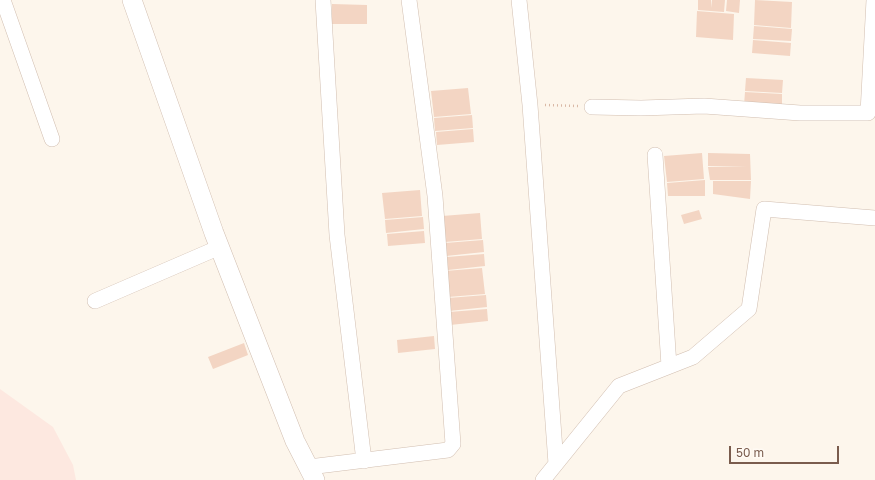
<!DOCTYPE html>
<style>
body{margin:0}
#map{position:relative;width:875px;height:480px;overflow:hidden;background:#fdf6ec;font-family:"Golos Text",sans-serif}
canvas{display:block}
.scale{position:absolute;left:729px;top:446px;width:110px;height:18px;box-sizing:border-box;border:2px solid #7a5c4d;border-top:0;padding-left:5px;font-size:12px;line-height:14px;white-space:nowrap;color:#7a5c4d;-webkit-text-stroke:3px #fffaf3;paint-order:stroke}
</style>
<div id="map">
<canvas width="875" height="480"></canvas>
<div class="scale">50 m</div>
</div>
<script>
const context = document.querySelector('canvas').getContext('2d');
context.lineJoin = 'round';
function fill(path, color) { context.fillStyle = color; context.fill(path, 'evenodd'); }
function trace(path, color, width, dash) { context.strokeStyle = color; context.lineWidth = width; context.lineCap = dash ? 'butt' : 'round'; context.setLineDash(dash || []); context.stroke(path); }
fill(new Path2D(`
 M0 389 53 427 73 465 76 480H0Z`), '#fde8e0');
fill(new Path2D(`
 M698 0H711V8L712 0H725L724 12 698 10Z
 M727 0H740L739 13 726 11Z
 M755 0 792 2 791 28 754 25Z
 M332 4 367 5V24H332Z
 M697 11 734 14 733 40 696 37Z
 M754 26 792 29 791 41 753 39Z
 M753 40 791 43 790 56 752 53Z
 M746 78 783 80 782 93 745 91Z
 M468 88 471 114 434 117 431 91Z
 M745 92 782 94V107L744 105Z
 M472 115 473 128 435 131 434 118Z
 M473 129 474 142 437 145 436 132Z
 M702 153 704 179 667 182 664 156Z
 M708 153 750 154 751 180H710L708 167H747L708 166Z
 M705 180V196H668L667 183Z
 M713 181H751L750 199 713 194Z
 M420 190 422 216 385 219 382 193Z
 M699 210 702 219 684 224 681 215Z
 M480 213 482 239 445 242 442 216Z
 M423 217 424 229 386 233 385 220Z
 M424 231 425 243 388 246 387 234Z
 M483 240 484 252 446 256 445 243Z
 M484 254 485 266 448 270 447 257Z
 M482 268 485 294 448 297 445 271Z
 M486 295 487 307 449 311 448 298Z
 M487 309 488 321 450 325 449 312Z
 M434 336 435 349 398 353 397 340Z
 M244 343 248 355 213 369 208 357Z`), '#f3d5c3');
const minor = new Path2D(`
 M3 0 52 139
 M323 0 337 235 364 461
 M519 0 530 105 556 464
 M592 107 641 108 704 106 800 113H868L874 0
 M655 155 669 366
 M95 301 220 247
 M309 467 448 450 453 444 435 196 409 0
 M543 480 619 386 693 357 749 309 764 209 875 218`);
const tertiary = new Path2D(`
 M132 0 214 233 295 441 315 480`);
trace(minor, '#d1beb0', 16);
trace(tertiary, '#d1beb0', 20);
trace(new Path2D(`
 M545 105 578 106`), '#d9b8a5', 2.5, [1, 3]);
trace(minor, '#fff', 15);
trace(tertiary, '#fff', 19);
</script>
